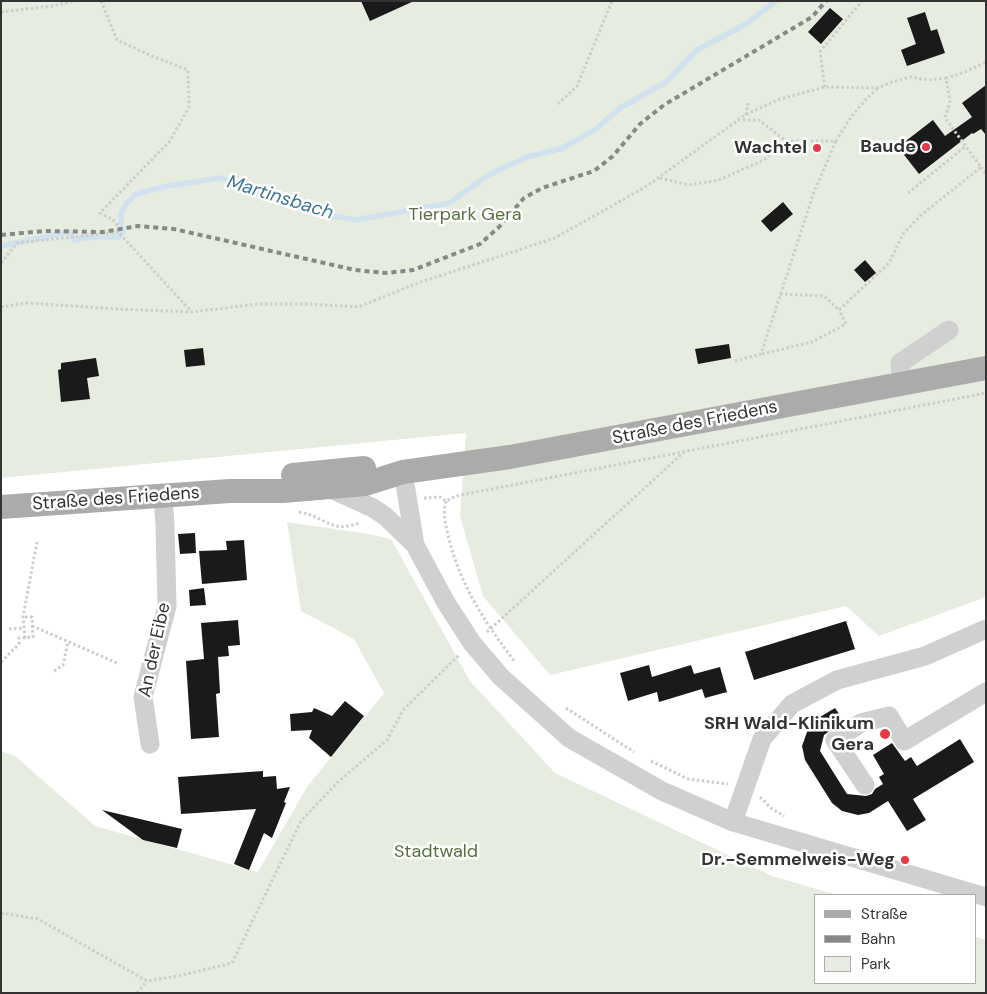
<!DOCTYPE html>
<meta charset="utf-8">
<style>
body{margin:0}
#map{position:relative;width:987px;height:994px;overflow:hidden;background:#fff;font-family:"DM Sans",sans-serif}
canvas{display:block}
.frame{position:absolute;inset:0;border:2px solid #333;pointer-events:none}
.legend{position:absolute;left:814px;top:894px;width:162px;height:90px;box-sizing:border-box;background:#fff;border:1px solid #adadad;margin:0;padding:6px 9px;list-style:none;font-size:15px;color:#333}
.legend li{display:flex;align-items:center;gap:10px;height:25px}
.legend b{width:25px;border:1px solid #adadad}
</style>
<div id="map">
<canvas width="987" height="994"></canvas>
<div class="frame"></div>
<ul class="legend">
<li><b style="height:6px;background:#ababab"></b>Straße</li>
<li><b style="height:6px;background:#888"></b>Bahn</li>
<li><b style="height:14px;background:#e6ecdf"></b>Park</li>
</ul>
</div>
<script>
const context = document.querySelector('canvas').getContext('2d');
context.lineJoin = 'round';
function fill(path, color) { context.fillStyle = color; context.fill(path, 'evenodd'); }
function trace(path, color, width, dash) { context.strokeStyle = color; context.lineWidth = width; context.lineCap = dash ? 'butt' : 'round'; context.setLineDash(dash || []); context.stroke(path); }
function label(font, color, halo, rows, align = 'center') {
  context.font = font + ' "DM Sans",sans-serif'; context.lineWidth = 5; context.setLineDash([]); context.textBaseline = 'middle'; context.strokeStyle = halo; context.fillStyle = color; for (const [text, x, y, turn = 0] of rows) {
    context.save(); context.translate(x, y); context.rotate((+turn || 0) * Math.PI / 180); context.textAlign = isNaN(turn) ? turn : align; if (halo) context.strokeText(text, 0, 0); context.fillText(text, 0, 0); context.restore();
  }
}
fill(new Path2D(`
 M1 1H986V597L879 636 846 606 550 675 483 596 460 516 466 433 1 478Z
 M287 522 368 534 391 539 470 681 555 773 772 876 837 895H816V983H976V937L986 940V993H1V751L15 756 95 826 258 872 307 787 384 693 354 639 301 611Z`), '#e6ecdf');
trace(new Path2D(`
 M1 246 69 232 74 240 90 237H119L123 231 121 224V213L126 204 136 194 167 186 221 178 256 189 311 212 356 220 449 203 490 174 527 157 563 148 596 129 620 108 666 82 697 50 746 24 776 1`), '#cfe2ee', 5.5);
fill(new Path2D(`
 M361 1H414L370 21Z
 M830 8 843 19 821 44 808 32Z
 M925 12 931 31 937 29 945 53 907 66 901 50 916 44 907 18Z
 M986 85V135L981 129 973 134 972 133 919 174 898 147 933 120 945 136 972 117 962 103Z
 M783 202 793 214 771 232 761 221Z
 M865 260 876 273 865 282 854 270Z
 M729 344 731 358 698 364 695 349Z
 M203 348 205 365 186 367 184 350Z
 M96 358 99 376 87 378 90 399 61 402 58 370 61 369V363Z
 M195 533 196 553 180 554 178 534Z
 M244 540 247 580 202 584 199 551 227 550 226 541Z
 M204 588 206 605 190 606 189 590Z
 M238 620 240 645 228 646 229 656 218 657 220 693 216 694 219 737 191 739 186 661 204 659 201 623Z
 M846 621 855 649 754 680 745 652Z
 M649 665 652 677 691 665 694 674 720 667 727 692 705 698 702 689 659 702 657 692 628 701 620 673Z
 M345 701 364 716 331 757 309 738 312 730 291 731 290 714 312 712 314 708 332 716Z
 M835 708 844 721 824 735 820 751 847 794 866 796 872 794 875 789 883 784 879 777 884 774 873 755 892 743 905 761 911 757 917 766 960 739 974 762 913 799 926 820 907 831 888 801 869 813 858 815 842 811 832 803 805 760 802 746 807 732 815 720Z
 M263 771V777L276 776 277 789 290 787 284 802 286 803 272 838 264 833 249 870 234 864 256 809 181 814 178 777Z
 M102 810 182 829 177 848 143 840Z`), '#1a1a1a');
trace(new Path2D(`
 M101 1 117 40 152 56 188 70 189 107 169 142 100 213C109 218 119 220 118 232
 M1 12 52 6 74 1
 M825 87 820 52 862 1
 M558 104 577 86 612 1
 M746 115 748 103
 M738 120H759L786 141H836C849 119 859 105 878 88
 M981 167 986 174
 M660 178 689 185 719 180 764 160 786 141
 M908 193 966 146
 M1 263 17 243 118 232 191 311
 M780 294 824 296 839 310 889 263 903 234 920 216 981 167 945 118 950 102 946 78 965 72 986 62
 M1 307 27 303 118 309 192 312 258 304H308L358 307 418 283 555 238 647 186 745 115 780 99 825 87 878 88 892 82 910 77 928 80 946 78
 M762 354 812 342 846 324 839 310
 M735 361 761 354 814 192 836 141
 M424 498 440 497 446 501 456 496 986 393
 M446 501C443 513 445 523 448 535 459 583 485 623 515 662
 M299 512C313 514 323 522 336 526 344 528 352 525 360 523
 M32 626 117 663
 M9 629 24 628
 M487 632 684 452
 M25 638 23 617 37 542
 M1 662 19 644V638L33 637 32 617H23
 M54 671 63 665 68 642
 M566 708 634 752
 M651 761 688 779 728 784
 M760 797 772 809 784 816
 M1 913 38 919 147 981 178 976 232 963 301 821 338 782 387 740 403 710 459 655
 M137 993 147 981`), '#cdcdcd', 3, [2.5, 2.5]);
trace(new Path2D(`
 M902 384 900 363 949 330
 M403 472 415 545 445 601 472 643 501 677 569 738 662 791 733 822 986 897
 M329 488 373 508 385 516 415 545
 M150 744 143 697 167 606 165 526 163 496
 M865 785 835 740 861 723 889 716 904 741 986 692
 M733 822 762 739 792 704 837 680 925 656 986 629`), '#d0d0d0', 19);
trace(new Path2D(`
 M293 475 364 468
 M1 507 230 491H283L365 484 403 472 510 457 986 368`), '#ababab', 24);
trace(new Path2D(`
 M1 235 44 231 103 232 138 226 174 229 355 270 386 273 413 270 480 244 499 227 524 198 542 188 594 171 613 156 640 124 664 105 812 17 826 1`), '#888', 4, [5, 4]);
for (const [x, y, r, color] of [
 [926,147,5,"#e63946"],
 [817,148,5,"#e63946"],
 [885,734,6,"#e63946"],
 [905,860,5,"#e63946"]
]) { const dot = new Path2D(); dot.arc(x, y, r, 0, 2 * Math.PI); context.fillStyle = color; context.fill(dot); trace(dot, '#fff', 2); }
label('bold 18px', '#333', '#fff', [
 ["Baude",916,147],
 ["Wachtel",807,148],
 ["SRH Wald-Klinikum",874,724],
 ["Gera",874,745],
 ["Dr.-Semmelweis-Weg",895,860]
], 'right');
label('18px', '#56703f', '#fff', [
 ["Tierpark Gera",465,215],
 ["Stadtwald",436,852]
]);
label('18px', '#333', '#fff', [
 ["Straße des Friedens",695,423,-11],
 ["Straße des Friedens",116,499,-4],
 ["An der Eibe",155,650,-78]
]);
label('italic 19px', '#3f7597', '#fff', [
 ["Martinsbach",280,198,17]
]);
</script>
